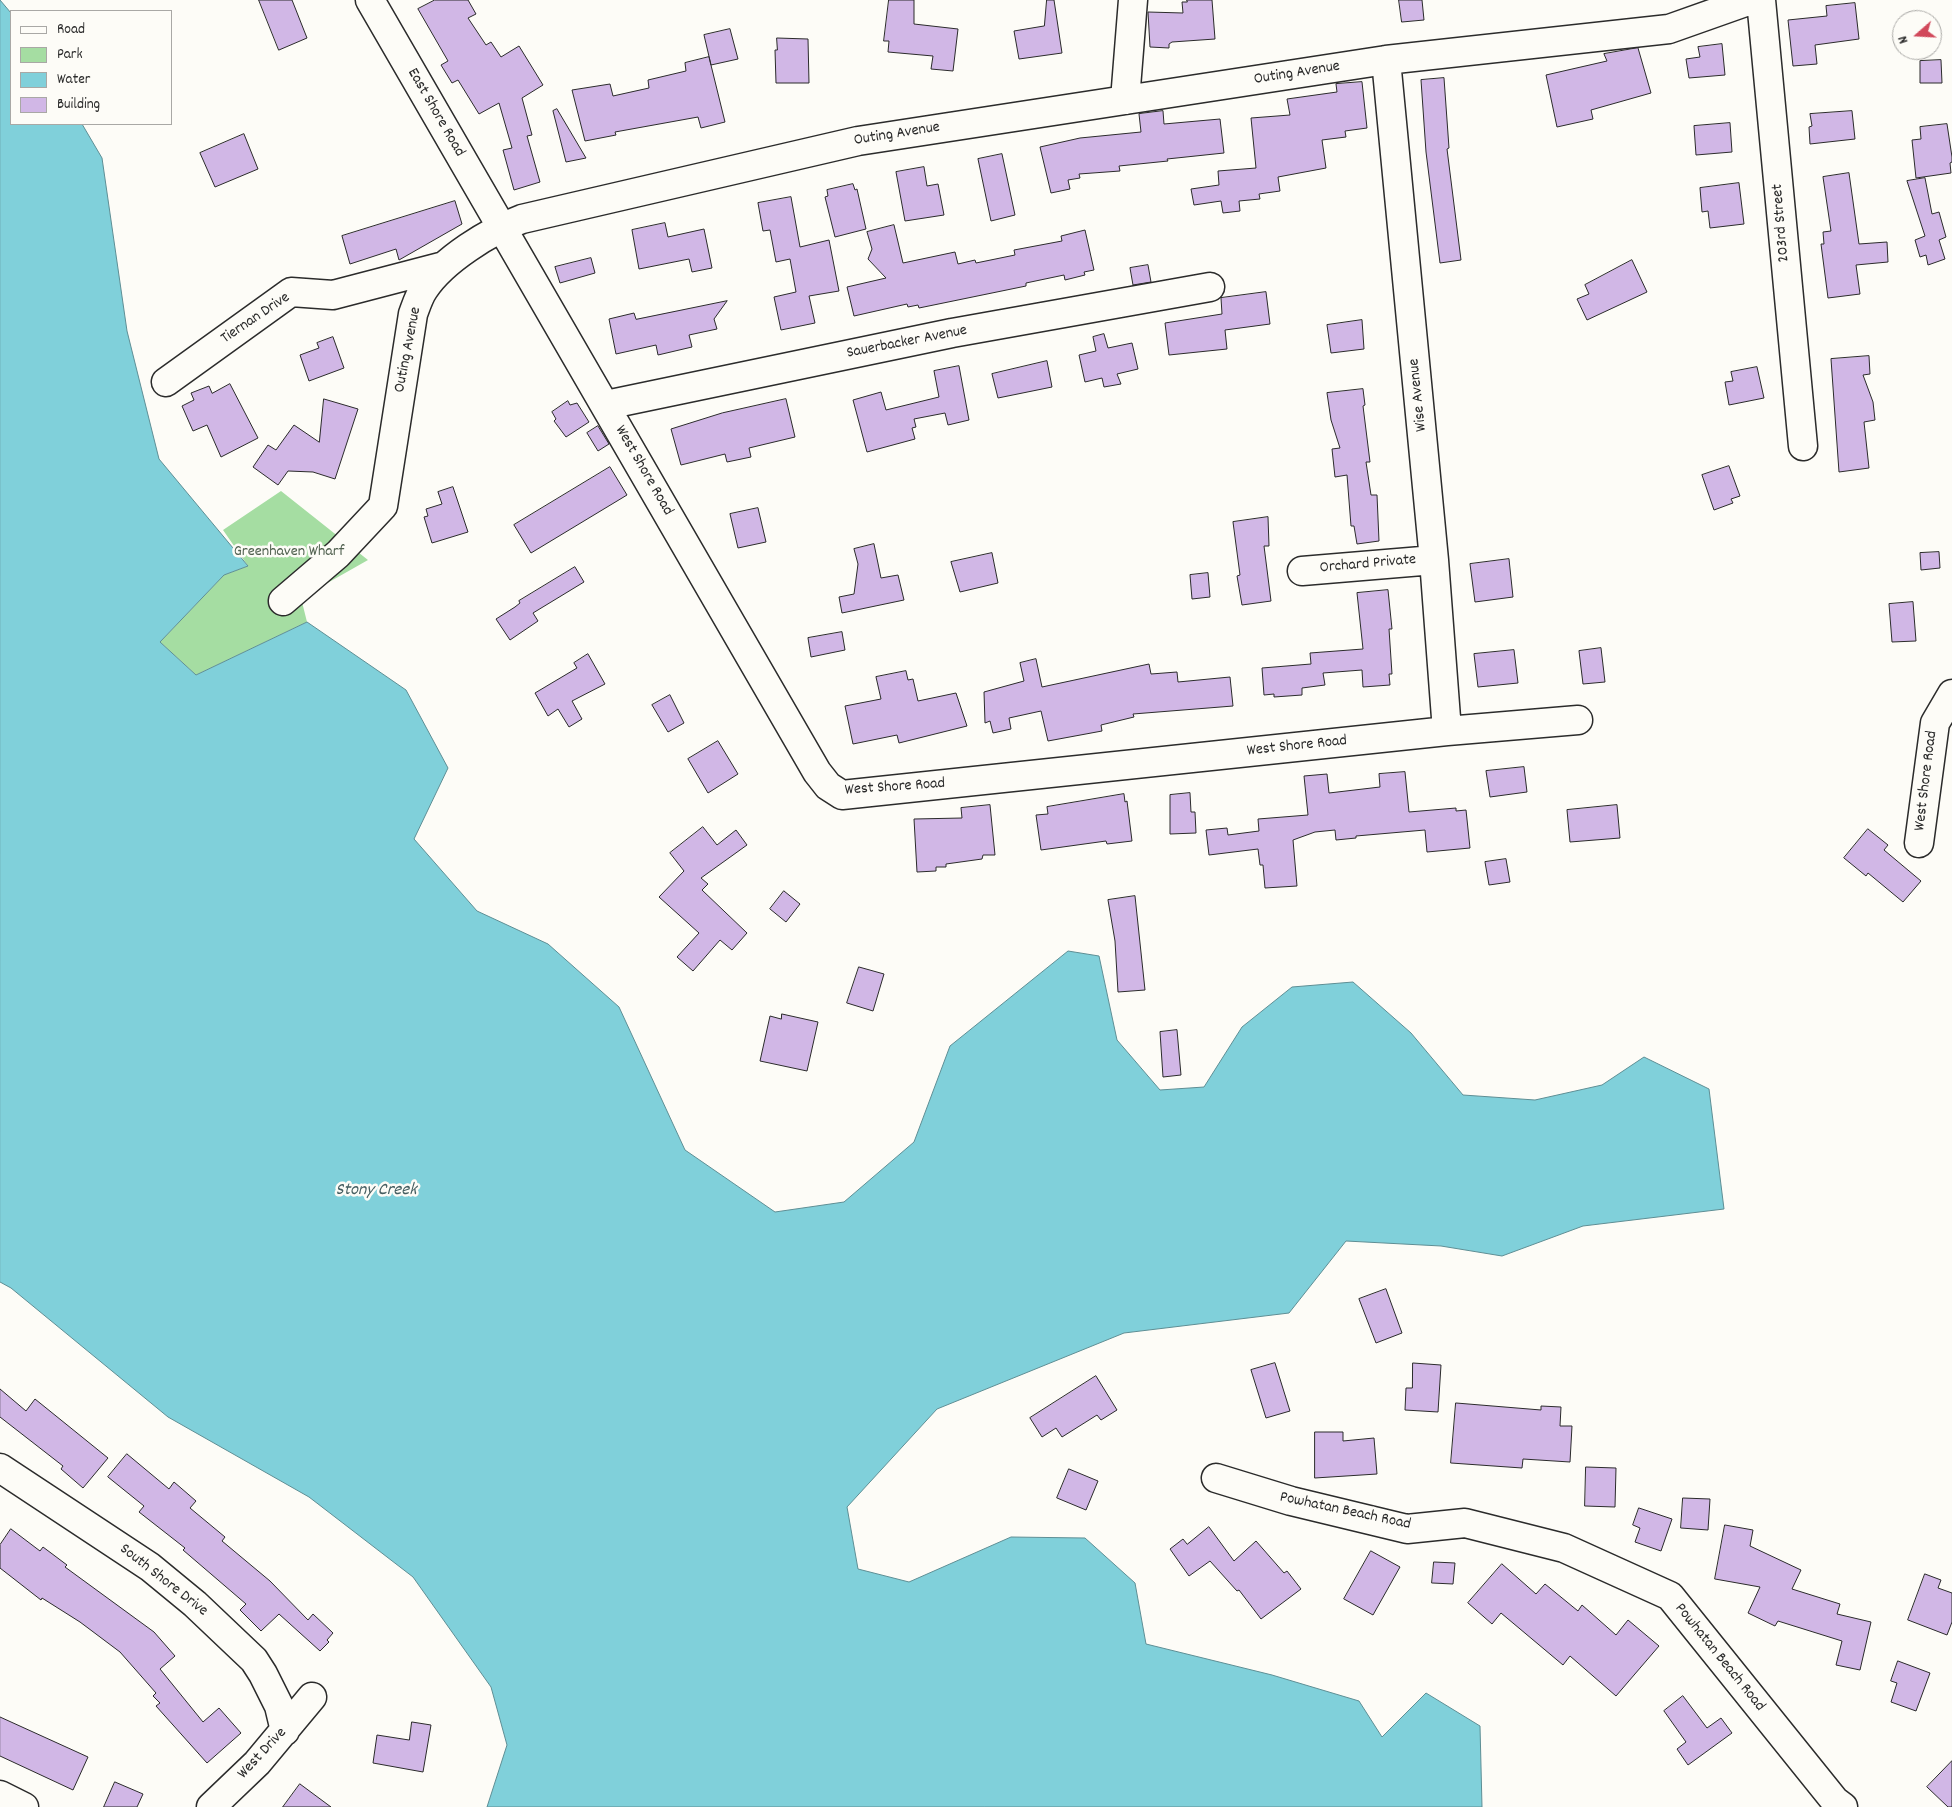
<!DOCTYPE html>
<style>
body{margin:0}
#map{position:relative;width:1952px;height:1807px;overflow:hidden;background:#fdfcf7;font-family:Dekko,sans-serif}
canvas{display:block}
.legend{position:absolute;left:10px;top:10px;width:162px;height:115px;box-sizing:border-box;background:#fdfcf7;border:1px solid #a9a8a5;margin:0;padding:6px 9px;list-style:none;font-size:15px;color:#2b2b2b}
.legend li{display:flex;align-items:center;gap:10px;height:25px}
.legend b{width:25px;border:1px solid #a9a8a5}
.north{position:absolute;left:1892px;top:10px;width:50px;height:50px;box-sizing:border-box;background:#fdfcf7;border:1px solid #a9a8a5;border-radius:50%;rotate:251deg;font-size:14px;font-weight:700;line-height:20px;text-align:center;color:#2b2b2b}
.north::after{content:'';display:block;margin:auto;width:18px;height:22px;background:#d1495b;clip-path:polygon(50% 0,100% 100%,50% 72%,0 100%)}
</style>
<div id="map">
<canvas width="1952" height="1807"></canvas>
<ul class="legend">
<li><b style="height:6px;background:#fdfcf7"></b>Road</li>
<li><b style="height:14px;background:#a5dda2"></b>Park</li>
<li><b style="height:14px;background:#80d0da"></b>Water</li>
<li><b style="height:14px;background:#d1b7e6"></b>Building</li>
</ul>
<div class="north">N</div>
</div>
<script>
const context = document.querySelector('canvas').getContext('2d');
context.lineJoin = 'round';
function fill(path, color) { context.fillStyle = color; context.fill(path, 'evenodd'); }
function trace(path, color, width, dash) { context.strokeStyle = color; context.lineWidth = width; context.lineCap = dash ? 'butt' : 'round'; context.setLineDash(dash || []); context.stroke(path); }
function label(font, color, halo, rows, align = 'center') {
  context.font = font + ' Dekko,sans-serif'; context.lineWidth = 5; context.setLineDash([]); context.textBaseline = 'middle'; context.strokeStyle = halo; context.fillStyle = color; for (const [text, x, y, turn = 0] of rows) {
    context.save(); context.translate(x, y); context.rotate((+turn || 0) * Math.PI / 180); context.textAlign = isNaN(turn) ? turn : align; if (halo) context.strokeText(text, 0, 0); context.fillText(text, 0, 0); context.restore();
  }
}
fill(new Path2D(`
 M281 491 368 560 301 598 307 622 196 675 160 642 224 575 248 566 223 530Z`), '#a5dda2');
const water = new Path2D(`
 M0 0 11 13V124H82L102 158 127 331 159 459 248 566 224 575 160 642 196 675 307 622 406 690 448 768 414 839 477 911 548 944 619 1007 685 1150 775 1212 844 1202 914 1142 950 1046 1068 951 1099 956 1117 1040 1160 1090 1204 1087 1242 1027 1292 987 1353 982 1411 1033 1463 1095 1535 1100 1602 1085 1644 1057 1709 1089 1724 1209 1583 1226 1502 1256 1441 1246 1346 1241 1289 1313 1124 1333 937 1409 847 1507 858 1569 909 1582 1011 1537 1085 1538 1135 1583 1146 1644 1272 1675 1359 1701 1382 1737 1426 1693 1480 1726 1482 1807H487L507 1745 491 1687 413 1577 309 1497 168 1417 11 1288 0 1282Z`);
fill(water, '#80d0da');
trace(water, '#5e8e94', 1);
const building = new Path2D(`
 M259 0H292L307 38 279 50Z
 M435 0H468L476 14 468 18 486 45 491 42 501 57 519 46 543 85 522 98 532 135 527 136 540 182 514 190 503 150 512 148 499 103 479 114 458 80 452 83 441 65 448 61 418 9Z
 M889 0H914V24L958 29 953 71 931 69 933 56 888 52 889 41H884Z
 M1047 0H1054L1062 53 1019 59 1014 31 1044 26Z
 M1187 0H1212L1215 39 1172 42 1169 44V48L1150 47 1148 12 1183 13 1182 2H1187Z
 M1399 0H1422L1424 20 1402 22Z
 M1855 3 1859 39 1815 45 1817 64 1793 66 1788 20 1827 16 1826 6Z
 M730 29 738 59 711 65 704 35Z
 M777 38 808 39 809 83H776L775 50H777Z
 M1722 44 1725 75 1689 78 1686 59 1700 57 1698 47Z
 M1638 48 1651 93 1591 110 1593 119 1557 127 1546 75 1607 61 1604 54Z
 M709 57 725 122 701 128 698 117 615 132 616 135 585 141 572 90 610 84 613 96 649 88 648 80 686 71 685 63Z
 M1941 60 1942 83H1920V61Z
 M1444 78 1449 148 1447 149 1461 260 1440 263 1426 152 1421 80Z
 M1362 82 1367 128 1345 131 1346 137 1322 140 1326 168 1278 177 1280 191 1259 194 1260 199 1239 201 1240 211 1223 213 1221 201 1194 205 1191 189 1219 185 1218 171 1256 168 1251 118 1290 115 1287 99 1337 92 1336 84Z
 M557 109 586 158 566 162 553 111Z
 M1163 111 1164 124 1220 119 1224 153 1167 159 1168 161 1119 166 1120 171 1079 174 1080 178 1068 180 1070 189 1051 193 1040 147 1080 138 1141 132 1139 114Z
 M1852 111 1855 139 1810 144 1809 127 1812 126 1810 114Z
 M1730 123 1732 152 1696 155 1694 126Z
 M1947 124 1952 157V162L1950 163 1951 173 1916 178 1912 140 1921 139 1920 127Z
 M244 134 258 169 215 187 200 153Z
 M1002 154 1015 215 991 221 978 159Z
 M924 167 927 186 938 184 944 215 905 221 896 172Z
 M1849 173 1859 244 1887 242 1888 262 1856 265 1860 294 1828 298 1821 244H1824L1823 232 1831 231 1823 177Z
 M1925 178 1932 214 1939 212 1946 237 1939 240 1945 259 1928 265 1926 255 1920 257 1915 240 1925 236 1907 181Z
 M1739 183 1744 224 1710 228 1708 211 1702 212 1700 188Z
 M853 184 855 190 857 189 866 229 835 237 825 197 828 196 827 190Z
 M791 197 800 247 829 240 839 291 809 296 815 323 781 330 774 297 796 292 790 259 776 262 770 230 763 231 758 203Z
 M455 201 462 224 399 260 396 249 350 264 342 236Z
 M665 223 668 237 704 229 712 268 692 272 689 259 639 269 632 230Z
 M894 225 903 263 955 252 958 264 975 260 976 263 1015 255 1014 250 1062 241 1061 236 1085 230 1094 270 1084 272 1085 275 1065 280 1064 275 1026 283V286L919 308 918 305 908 307 907 304 854 316 847 287 886 278 868 259 872 249 867 232Z
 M591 258 595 273 560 283 555 267Z
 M1632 260 1647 292 1587 320 1577 299 1589 294 1585 285Z
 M1148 265 1151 282 1133 285 1130 268Z
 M1266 292 1270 324 1225 330 1227 349 1169 355 1165 323 1222 314 1221 298Z
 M727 301 714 319 717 329 689 335 692 347 658 355 656 345 616 354 609 319 634 313 636 319Z
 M1362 320 1364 349 1331 353 1327 325Z
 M1104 334 1108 348 1132 343 1138 369 1117 374 1121 384 1104 387 1102 378 1085 382 1079 355 1096 351 1093 337Z
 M333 337 344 368 309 381 300 355 319 348 317 343Z
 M1869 356 1870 374 1863 375 1873 402 1875 420 1864 422 1869 468 1839 472 1831 359Z
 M1047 361 1052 387 998 398 992 374Z
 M959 366 969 420 948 425 945 413 914 419 916 427 912 428 915 439 867 452 853 400 881 392 886 410 939 397 934 371Z
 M1757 367 1764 398 1729 405 1725 382 1733 381 1731 372Z
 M230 384 258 438 221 457 207 425 193 431 182 406 194 400 191 393 209 386 212 393Z
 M1363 389 1365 405 1363 406 1370 462H1366L1371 495H1377L1379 541 1357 544 1354 526H1351L1347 475 1335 477 1332 449 1340 448 1331 420 1327 393Z
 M324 399 358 409 335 479 313 472 288 471 278 485 253 467 268 445 276 450 294 425 319 442Z
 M786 399 795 437 749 448 751 457 727 462 725 454 681 465 671 429 722 413Z
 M568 401 570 405 577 403 589 422 566 437 554 421 556 419 552 412Z
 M598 426 609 444 598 451 587 433Z
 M1729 466 1740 496 1731 499 1733 503 1714 510 1702 475Z
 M610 467 627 495 531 553 514 525Z
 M453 487 468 532 432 543 424 517 428 516 426 509 442 504 438 492Z
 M758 508 766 542 738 548 730 514Z
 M1268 517 1269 546H1264L1271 601 1242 605 1237 576 1240 575 1233 522Z
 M874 544 881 578 898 575 904 600 842 613 839 597 854 594 858 564 854 549Z
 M1939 552 1940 568 1921 570 1920 553Z
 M992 553 998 583 960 592 951 562Z
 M1509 559 1513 597 1475 602 1470 564Z
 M575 567 584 582 533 613 538 621 510 640 496 619 515 607 520 603 519 601Z
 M1208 573 1210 597 1192 599 1190 575Z
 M1388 590 1392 629H1389L1392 674H1389L1390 685 1363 687 1362 670 1323 673 1325 685 1302 688V695L1274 697V694L1264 695 1262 668 1311 664 1310 653 1363 649 1357 593Z
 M1913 602 1916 641 1892 642 1889 604Z
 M842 632 845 650 811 657 808 638Z
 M1601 648 1605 682 1583 684 1579 651Z
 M1514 650 1518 683 1478 687 1474 654Z
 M588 654 605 684 572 701 582 719 569 727 558 709 548 716 535 693 577 668 574 663Z
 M1036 659 1042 687 1149 664 1151 674 1177 672 1178 682 1230 677 1233 706 1133 714 1134 717 1101 725 1102 731 1048 741 1041 711 1009 718 1011 729 993 733 990 721 985 723 984 692 1024 681 1020 663Z
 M906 671 908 680 913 679 918 701 956 693 967 726 899 743 897 735 853 744 845 706 881 699 876 677Z
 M670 695 684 723 668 732 652 705Z
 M718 741 738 774 708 793 688 759Z
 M1524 767 1527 792 1490 797 1486 771Z
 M1405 772 1409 812 1456 808V811L1466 810 1470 848 1427 852 1425 830 1356 836V838L1336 840 1335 830 1315 832 1293 840 1297 886 1265 888 1263 865H1260L1258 849 1209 855 1206 830 1227 828 1228 835 1259 831 1258 819 1308 815 1304 776 1327 774 1329 793 1380 787 1379 774Z
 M1190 793 1191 812H1195L1196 833 1170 834V795Z
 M1124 794 1125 802 1127 801 1132 841 1107 844 1106 841 1041 850 1036 815 1048 814 1047 807Z
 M990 805 995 855H983L982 859 946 864V867H936V871L917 872 914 819 962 818 961 808Z
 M1617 805 1620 838 1570 842 1567 810Z
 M703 827 717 845 736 830 747 845 701 878 708 884 702 890 747 933 732 950 720 940 693 971 677 957 699 933 659 897 684 871 670 853Z
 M1868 829 1888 845 1884 850 1921 881 1903 902 1868 873 1866 876 1844 858Z
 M1506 859 1510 882 1489 885 1485 862Z
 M784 891 800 904 786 922 770 909Z
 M1135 896 1145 990 1118 992 1115 941 1108 900Z
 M859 967 884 974 873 1011 847 1003Z
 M782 1014 818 1022 807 1071 760 1061 770 1016 781 1019Z
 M1177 1030 1181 1075 1163 1077 1160 1032Z
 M1386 1289 1402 1333 1376 1343 1359 1299Z
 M1275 1363 1290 1411 1266 1418 1251 1370Z
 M1413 1363 1441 1365 1438 1412 1405 1410 1406 1388H1412Z
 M1096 1376 1117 1410 1101 1420 1097 1415 1062 1437 1056 1428 1042 1437 1030 1418Z
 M0 1389 26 1411 35 1399 108 1458 83 1488 61 1469 63 1466 0 1417Z
 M1456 1403 1541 1410V1406L1561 1407 1560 1426H1572L1570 1462 1523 1459 1522 1468 1451 1463Z
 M1315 1432H1343V1441L1374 1438 1377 1474 1315 1478Z
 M127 1454 169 1489 174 1482 196 1501 190 1508 225 1537 222 1541 270 1581 308 1620 313 1614 333 1633 327 1640 329 1642 320 1651 279 1614 261 1631 240 1610 246 1604 183 1550 185 1548 139 1512 144 1506 108 1477Z
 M1586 1467 1616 1468 1615 1507 1585 1506Z
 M1069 1469 1098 1481 1086 1510 1057 1498Z
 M1683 1498 1710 1499 1708 1530 1681 1528Z
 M1639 1508 1672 1519 1661 1551 1635 1542 1640 1528 1633 1525Z
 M1725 1525 1753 1530 1750 1546 1801 1570 1792 1589 1840 1604 1837 1614 1871 1622 1860 1670 1836 1665 1842 1641 1778 1621 1775 1626 1748 1613 1760 1587 1715 1579Z
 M1209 1527 1234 1561 1256 1541 1284 1573 1287 1571 1301 1589 1261 1619 1239 1590 1237 1591 1210 1561 1189 1576 1170 1549 1183 1539 1187 1544Z
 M11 1529 40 1551 43 1547 67 1565 65 1567 154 1632 175 1656 160 1669 203 1722 219 1708 241 1733 207 1763 156 1706 160 1703 153 1696 156 1693 120 1652 80 1622 42 1598 41 1600 0 1568V1545Z
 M1371 1551 1400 1567 1373 1615 1344 1599Z
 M1434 1562 1455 1563 1453 1584 1432 1583Z
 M1502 1564 1536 1594 1545 1584 1578 1611 1582 1605 1616 1635 1628 1620 1659 1646 1616 1696 1570 1656 1563 1665 1501 1613 1492 1624 1468 1603Z
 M1925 1574 1941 1580 1938 1588 1952 1593V1622L1947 1635 1908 1620Z
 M1898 1661 1930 1673 1916 1711 1891 1702 1897 1683 1891 1681Z
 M1683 1696 1707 1728 1721 1718 1732 1733 1688 1765 1677 1749 1686 1742 1664 1711Z
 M0 1717 88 1757 73 1790 0 1756Z
 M412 1722 431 1725 423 1772 373 1763 377 1735 409 1740Z
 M1952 1761V1807H1948L1927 1787Z
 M115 1782 143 1794 137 1807H104Z
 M300 1784 331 1807H283Z`);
fill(building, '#d1b7e6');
trace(building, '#2b2b2b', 1);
const minor = new Path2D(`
 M370 0 817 772 828 786 842 795 1447 731 1578 720
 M1761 0 1803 446
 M1386 60 1434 560 1447 731
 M1125 100 1133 0
 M166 382 291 292 333 295 444 266
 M606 405 952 333 1210 287
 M1302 571 1434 560
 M283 601 338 554 383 506 413 314C416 306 419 296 424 289 443 260 490 231 522 219L858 141 1386 60 1669 29 1751 0
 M1919 843 1935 723 1952 694
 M0 1468 150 1567 195 1604 254 1660 263 1674 279 1706 285 1731
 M1216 1478 1291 1501 1407 1529 1465 1523 1564 1548 1670 1596 1835 1801 1843 1807
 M0 1795 24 1807
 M211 1807 257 1763 312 1697`);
trace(minor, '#2b2b2b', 31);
trace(minor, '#fdfcf7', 28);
label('16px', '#2b2b2b', '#fdfcf7', [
 ["Outing Avenue",1297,74,-9],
 ["East Shore Road",435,113,60],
 ["Outing Avenue",897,135,-9],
 ["203rd Street",1782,223,-95],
 ["Tiernan Drive",256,319,-34],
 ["Sauerbacker Avenue",907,343,-11],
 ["Outing Avenue",409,350,-79],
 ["Wise Avenue",1419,395,-96],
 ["West Shore Road",643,471,60],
 ["Orchard Private",1368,565,-5],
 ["West Shore Road",1297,747,-6],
 ["West Shore Road",1927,781,-83],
 ["West Shore Road",895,788,-4],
 ["Powhatan Beach Road",1345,1512,12],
 ["South Shore Drive",163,1581,38],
 ["Powhatan Beach Road",1719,1658,51],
 ["West Drive",263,1754,-47]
]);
label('16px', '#50604f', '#fdfcf7', [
 ["Greenhaven Wharf",289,553]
]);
label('italic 18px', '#445d60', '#fdfcf7', [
 ["Stony Creek",376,1192]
]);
</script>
